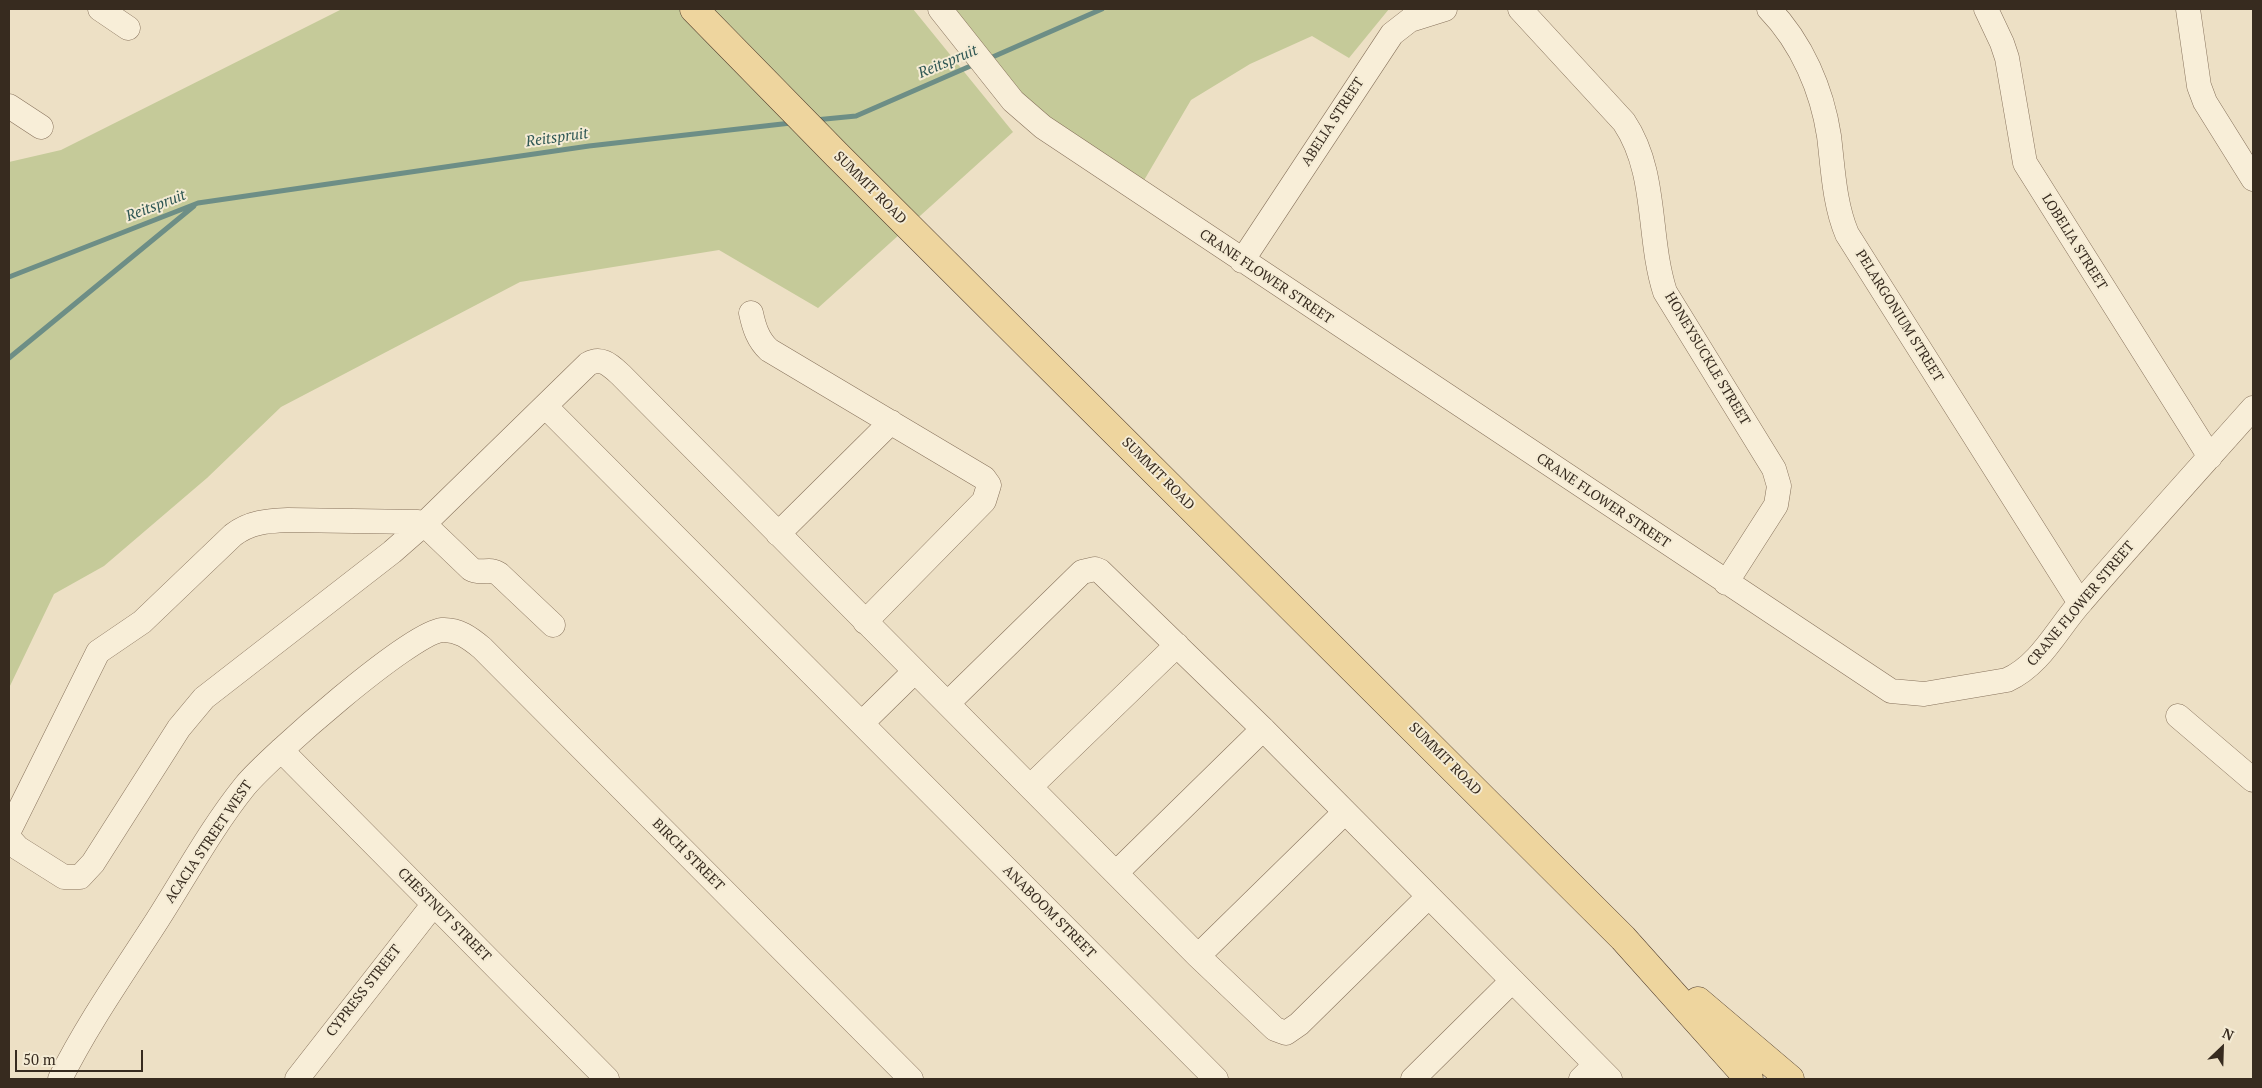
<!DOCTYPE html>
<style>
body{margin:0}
#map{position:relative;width:2262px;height:1088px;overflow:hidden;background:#ede0c5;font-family:"PT Serif",serif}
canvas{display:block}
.frame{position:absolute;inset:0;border:10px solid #372b1f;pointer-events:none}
.north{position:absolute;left:2197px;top:1023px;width:50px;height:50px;-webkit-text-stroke:4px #f4ebd4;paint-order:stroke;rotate:24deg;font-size:14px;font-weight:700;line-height:20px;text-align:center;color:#372b1f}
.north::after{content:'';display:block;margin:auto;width:18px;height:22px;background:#372b1f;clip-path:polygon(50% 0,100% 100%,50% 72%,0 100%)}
.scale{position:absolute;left:15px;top:1050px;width:128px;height:22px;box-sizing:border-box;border:2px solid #372b1f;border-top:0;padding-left:6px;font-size:15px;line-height:18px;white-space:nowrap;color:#372b1f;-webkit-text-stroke:4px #f4ebd4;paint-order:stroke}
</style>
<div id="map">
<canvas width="2262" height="1088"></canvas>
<div class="frame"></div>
<div class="north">N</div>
<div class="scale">50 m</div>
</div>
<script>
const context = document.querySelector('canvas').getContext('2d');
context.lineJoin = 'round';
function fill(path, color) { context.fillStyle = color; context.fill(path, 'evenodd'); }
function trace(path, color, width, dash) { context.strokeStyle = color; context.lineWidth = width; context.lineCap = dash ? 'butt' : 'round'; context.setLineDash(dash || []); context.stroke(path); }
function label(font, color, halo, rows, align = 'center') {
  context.font = font + ' "PT Serif",serif'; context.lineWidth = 4; context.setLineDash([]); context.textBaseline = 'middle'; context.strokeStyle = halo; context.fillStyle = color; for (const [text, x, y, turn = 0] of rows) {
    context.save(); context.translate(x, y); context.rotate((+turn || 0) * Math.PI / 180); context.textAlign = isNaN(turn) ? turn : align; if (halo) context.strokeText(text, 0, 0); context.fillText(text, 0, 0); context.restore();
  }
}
fill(new Path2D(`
 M342 9H913L1013 132 818 308 719 250 520 282 281 407 207 478 104 566 54 594 9 688V162L61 150Z
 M953 9H1389L1349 58 1312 36 1250 64 1191 100 1143 182 1093 149 1025 99Z`), '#c5ca99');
trace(new Path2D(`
 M988 59 1102 9
 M815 120 856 116 975 64
 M9 277 198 203 589 146 791 123
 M9 358 194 206`), '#6d8e86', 5);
const minor = new Path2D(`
 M100 9 128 28
 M940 9 1013 101 1043 127 1891 691 1924 694 2007 680C2041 665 2058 627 2082 601 2138 536 2196 472 2253 408
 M1520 9 1624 122C1658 173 1647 236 1665 292L1774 469 1779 486 1776 505 1726 583
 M1769 9C1802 43 1822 90 1829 136 1833 168 1834 203 1847 234L2080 603
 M1986 9 2002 43 2007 58 2025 163 2210 457
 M2188 9 2199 86 2205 102 2253 179
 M9 106 41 127
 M1242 261 1392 34 1410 20 1445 9
 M751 313C754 327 758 340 769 350L984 478 989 485 984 501 865 622
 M546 407 1216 1079
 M778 534 891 422
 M948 703 1082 572 1095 569 1100 571 1263 729 1610 1079
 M2178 716 2253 780
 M862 723 915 671
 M281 750 607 1079
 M1031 786 1177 645
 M9 831 98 652 142 622 233 535C250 522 267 521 288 520L418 522 424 524 471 569C481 575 489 567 499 574L553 625
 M9 838 18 848 64 877H80L93 863 179 728 204 698 392 552 424 524 588 364C602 356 611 366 621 375L1198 956 1275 1029 1286 1033 1299 1024 1427 898
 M1116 873 1263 729
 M1198 956 1344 813
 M60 1079C88 1023 124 972 158 919 186 875 212 827 245 786 269 757 410 633 442 630 458 629 470 638 482 648L911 1079
 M297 1079 433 905
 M1413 1079 1512 981
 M1581 1079 1595 1065`);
const major = new Path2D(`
 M694 9 837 155 1623 938 1749 1079
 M1698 1001 1790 1079`);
trace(minor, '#87725c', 25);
trace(major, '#554130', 29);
trace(minor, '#f8eed8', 24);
trace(major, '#eed59e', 28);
label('14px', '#372b1f', '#f4ebd4', [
 ["ABELIA STREET",1333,122,-57],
 ["SUMMIT ROAD",870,188,45],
 ["LOBELIA STREET",2074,242,58],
 ["CRANE FLOWER STREET",1266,277,34],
 ["PELARGONIUM STREET",1899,316,58],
 ["HONEYSUCKLE STREET",1707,359,59],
 ["SUMMIT ROAD",1158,474,45],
 ["CRANE FLOWER STREET",1603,501,34],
 ["CRANE FLOWER STREET",2081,604,-50],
 ["SUMMIT ROAD",1445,759,45],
 ["ACACIA STREET WEST",209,842,-56],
 ["BIRCH STREET",688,855,45],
 ["ANABOOM STREET",1049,912,45],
 ["CHESTNUT STREET",444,915,45],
 ["CYPRESS STREET",364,991,-52]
]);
label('italic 15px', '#2f5754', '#f4ebd4', [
 ["Reitspruit",948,62,-23],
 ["Reitspruit",557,138,-8],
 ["Reitspruit",156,206,-21]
]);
</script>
